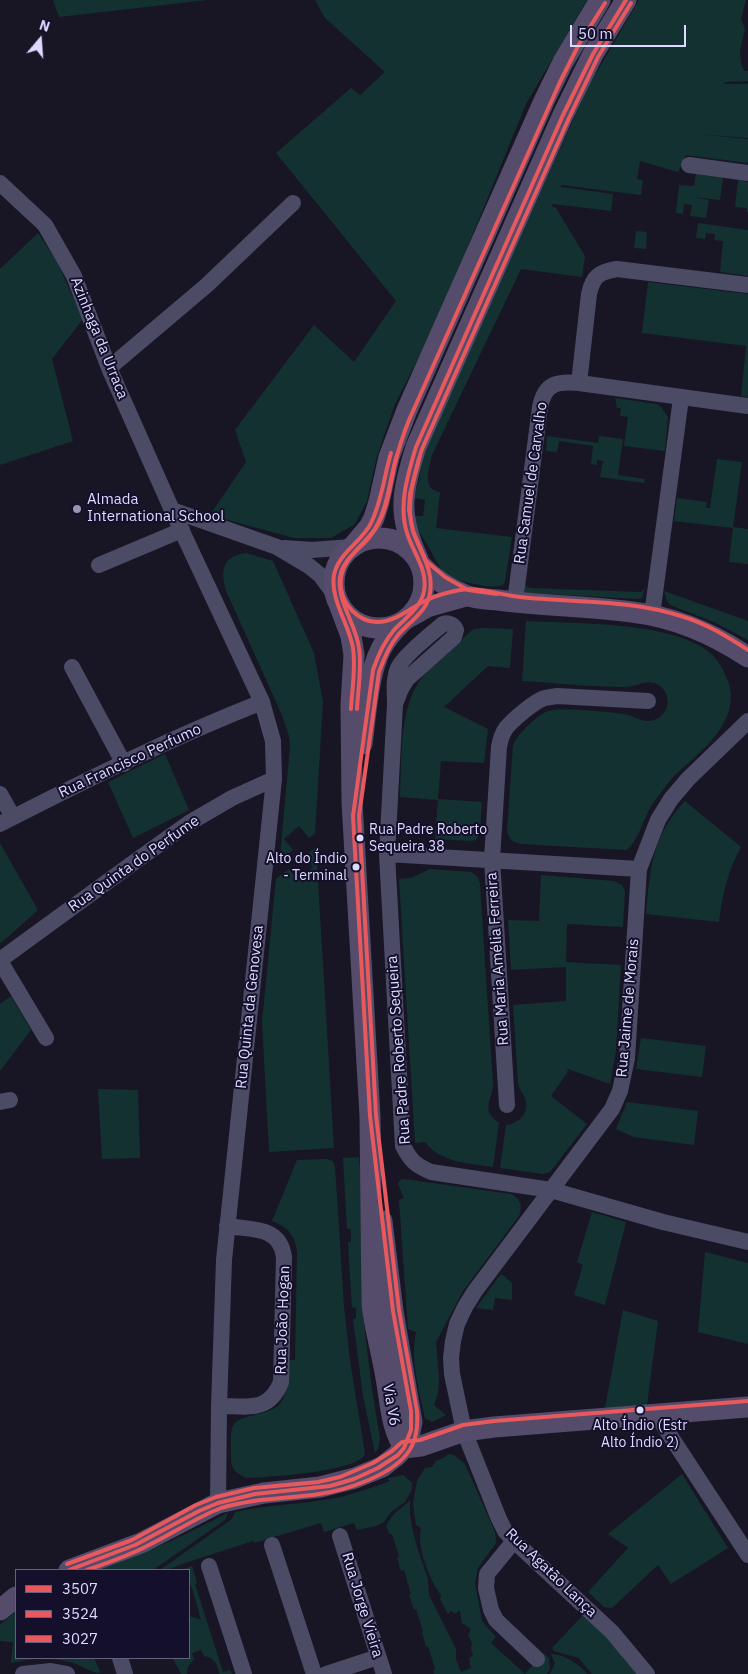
<!DOCTYPE html>
<meta charset="utf-8">
<style>
body{margin:0}
#map{position:relative;width:748px;height:1674px;overflow:hidden;background:#181625;font-family:"IBM Plex Sans",sans-serif}
canvas{display:block}
.legend{position:absolute;left:15px;top:1569px;width:175px;height:90px;box-sizing:border-box;background:#14102b;border:1px solid #646180;margin:0;padding:6px 9px;list-style:none;font-size:15px;color:#dddaff}
.legend li{display:flex;align-items:center;gap:10px;height:25px}
.legend b{width:25px;border:1px solid #646180}
.north{position:absolute;left:15px;top:15px;width:50px;height:50px;-webkit-text-stroke:4px #14102b;paint-order:stroke;rotate:18deg;font-size:14px;font-weight:700;line-height:20px;text-align:center;color:#dddaff}
.north::after{content:'';display:block;margin:auto;width:18px;height:22px;background:#dddaff;clip-path:polygon(50% 0,100% 100%,50% 72%,0 100%)}
.scale{position:absolute;left:570px;top:25px;width:116px;height:22px;box-sizing:border-box;border:2px solid #dddaff;border-top:0;padding-left:6px;font-size:15px;line-height:18px;white-space:nowrap;color:#dddaff;-webkit-text-stroke:4px #14102b;paint-order:stroke}
</style>
<div id="map">
<canvas width="748" height="1674"></canvas>
<ul class="legend">
<li><b style="height:6px;background:#e8585d"></b>3507</li>
<li><b style="height:6px;background:#e8585d"></b>3524</li>
<li><b style="height:6px;background:#e8585d"></b>3027</li>
</ul>
<div class="north">N</div>
<div class="scale">50 m</div>
</div>
<script>
const context = document.querySelector('canvas').getContext('2d');
context.lineJoin = 'round';
function fill(path, color) { context.fillStyle = color; context.fill(path, 'evenodd'); }
function trace(path, color, width, dash) { context.strokeStyle = color; context.lineWidth = width; context.lineCap = dash ? 'butt' : 'round'; context.setLineDash(dash || []); context.stroke(path); }
function label(font, color, halo, rows, align = 'center') {
  context.font = font + ' "IBM Plex Sans",sans-serif'; context.lineWidth = 4; context.setLineDash([]); context.textBaseline = 'middle'; context.strokeStyle = halo; context.fillStyle = color; for (const [text, x, y, turn = 0] of rows) {
    context.save(); context.translate(x, y); context.rotate((+turn || 0) * Math.PI / 180); context.textAlign = isNaN(turn) ? turn : align; if (halo) context.strokeText(text, 0, 0); context.fillText(text, 0, 0); context.restore();
  }
}
fill(new Path2D(`
 M53 0H207L59 17Z
 M315 0H587L526 104 437 322 395 404 377 456 367 501 355 524 331 538H294L210 515 246 462 235 430 314 325 354 362 396 301 276 153 351 88 360 95 385 72 325 18Z
 M639 0H746L741 19 745 29 740 50 741 63 744 71H748V81L725 82 723 84H748V138L696 134 748 139V163L686 155 678 172 640 161 637 179 643 180 641 195 561 185V187L613 194 611 211 553 204 551 206 556 208 585 256 582 277 521 269 432 455C429 469 421 489 440 492L436 528 512 537 505 581 503 585C494 588 484 586 475 584 448 579 443 576 431 551 424 538 417 531 413 516H423L425 500 414 498 426 450 442 409 564 140 588 87Z
 M696 174 723 178 720 200 693 197 709 200 706 218 690 216 692 205 684 204 683 214 676 213 679 185 694 186Z
 M738 180 748 182V212H747V208L735 207Z
 M698 223 748 230V276L720 272 723 241 714 240 715 234 706 233 705 239 696 238Z
 M636 231 647 232 646 249 634 248Z
 M38 233 56 260 83 319 52 359 73 441 0 465V269Z
 M648 282 748 294V397L741 396 746 346 642 333Z
 M615 398 656 404 661 407 668 417 665 451 624 446 628 417 620 416 621 408H617Z
 M547 436 598 443 599 436 623 439 618 475 645 479 644 483 600 477 603 461 597 460V465L591 464 593 446 559 441 557 452 546 451Z
 M717 459 742 462 733 527 748 529V564L729 562 733 528 674 521 677 498 707 502 706 508H710Z
 M246 553 273 561 314 653 323 702 315 833 309 838 299 826 284 839 293 850 282 859 280 857 290 746 289 736 282 715 227 593C220 573 221 556 246 553Z
 M524 583 526 586 530 588 641 592 645 588 642 598 638 599 529 593 525 592 524 589Z
 M664 591 748 621V640L716 623 670 605 667 601Z
 M526 621C576 624 667 621 708 651 717 658 723 668 727 679 734 694 731 712 722 726 711 745 691 760 675 775 666 785 657 797 650 808 644 819 636 845 626 850L521 844C513 842 509 840 507 831L513 745C517 735 537 715 548 711 559 707 610 712 624 714 633 715 640 722 649 721 661 720 670 709 667 697 666 691 661 685 655 683 644 680 636 687 625 687 591 687 556 683 522 681Z
 M483 628 513 629 510 668 488 666 444 707 488 729 484 763 441 761 438 799 482 802 480 832 476 840 471 841 435 839 438 800 400 797C402 759 398 708 423 676 436 660 456 646 471 631L475 629Z
 M165 754 189 810 133 838 108 782Z
 M685 801 741 847C728 870 722 896 719 922L646 914C650 869 652 836 685 801Z
 M0 843 38 910 1 943 0 942Z
 M316 847 334 1148 269 1152 262 1021 276 879 289 869 298 880 313 867 305 856Z
 M430 869 471 872 478 877 480 884 493 1084C492 1102 480 1109 499 1123L493 1167C468 1163 441 1163 425 1142L415 1143 399 879 411 878Z
 M541 875 614 881 622 885 625 892 623 927 567 924 566 962 621 965 616 1051 610 1084 568 1069 567 1073 551 1096 587 1124 554 1167 550 1172 543 1174 500 1168 506 1125C520 1123 530 1113 525 1098 523 1093 519 1089 518 1083L513 1005 566 1001V967L511 970 508 920 539 921Z
 M11 996 31 1030 0 1071V1004Z
 M641 1038 706 1046 702 1077 636 1069Z
 M98 1089 138 1090 140 1158 102 1159Z
 M627 1102 698 1111 694 1145 634 1137 616 1129Z
 M359 1157 361 1180V1299L372 1390 380 1439 378 1449 375 1453 363 1396 353 1319 356 1318V1308L352 1307 348 1242H351V1229H347L343 1158Z
 M327 1159 333 1161 335 1167 344 1306 350 1361 365 1454C358 1472 267 1477 247 1478 236 1474 230 1468 231 1456 231 1447 230 1436 232 1428 237 1413 267 1417 279 1405 289 1393 287 1374 287 1360H295L297 1252C295 1235 288 1227 272 1221L297 1160Z
 M404 1179 511 1194C521 1199 523 1207 519 1216L463 1291 436 1342 439 1378 438 1393 434 1405 446 1415 432 1422 425 1418C419 1390 410 1361 416 1332L408 1329 399 1200 404 1198 398 1184 400 1180Z
 M592 1212 626 1222 605 1305 574 1295 583 1265 577 1262Z
 M705 1252 748 1263V1344L698 1332Z
 M500 1275H503L512 1283V1300L495 1298 493 1310 476 1308Z
 M623 1310 658 1321 647 1405 605 1408Z
 M448 1454 454 1455 465 1464 495 1532 496 1543 478 1568 475 1583 482 1621 496 1637 491 1643 525 1674 543 1653 549 1658 550 1669 547 1674H434L433 1670 435 1669 428 1646 426 1647 422 1632 423 1631 416 1609 414 1610 409 1595 411 1594 404 1570 401 1571 397 1558 399 1556 392 1534H389L387 1527H386C392 1512 400 1511 410 1500V1513L412 1528 418 1550 428 1579 429 1595 456 1649V1659L461 1672 471 1668 469 1658 473 1656 471 1649 472 1642 468 1635 471 1629 462 1623 460 1611H458L455 1614 451 1611 448 1614 440 1599 441 1595C430 1581 416 1546 421 1528L416 1525 413 1503 417 1481 425 1468 432 1467 436 1461 445 1457Z
 M682 1474 728 1548 671 1584 658 1565 612 1608 604 1607 588 1592 628 1548 608 1534Z
 M403 1475 412 1483V1489L405 1502 391 1512 384 1522 376 1526 357 1530 354 1523 324 1532 321 1523 254 1543 253 1541 188 1562 167 1570H160L232 1519 235 1512C264 1505 293 1505 323 1500 346 1497 368 1489 390 1481L388 1479 389 1478Z
 M228 1513 225 1520 153 1570H99L171 1541Z
 M192 1566 197 1583 195 1584 223 1672 230 1670 232 1674H219C218 1664 214 1657 204 1656L201 1650 192 1653 194 1659 188 1667 187 1674H181L173 1659 189 1658V1616L201 1620 193 1591 189 1582V1570H181Z
 M16 1611V1658H94L100 1671 99 1673C91 1672 82 1666 74 1663 52 1657 33 1658 11 1663L13 1642 0 1641V1625Z
 M584 1614 608 1637 637 1674H592L579 1658 554 1651 552 1648Z
 M551 1654C563 1654 580 1664 587 1674H550L555 1663Z`), '#143131');
trace(new Path2D(`
 M689 165 748 173
 M0 183 45 225 74 276 109 368 172 510 262 702 273 741 274 779 224 1260 219 1406 218 1503
 M109 368 207 285 293 203
 M579 383 589 294C593 276 599 272 617 269L748 285
 M172 510 277 547 309 566 320 575 335 595
 M284 548 312 550 351 547
 M99 565 182 530
 M515 602 540 407C545 383 557 381 579 383L748 406
 M652 615 681 398
 M72 667 124 764
 M395 704 401 689 407 679 454 637 456 630C454 625 449 622 443 624 432 633 403 656 398 668 393 679 395 692 395 704L387 854 403 1146C411 1161 415 1165 431 1172L551 1190 663 1222 748 1242
 M0 794 13 817
 M0 824C86 780 173 737 262 702
 M387 854 639 869
 M0 960 133 863 189 823 232 798 274 779
 M0 961 46 1038
 M0 1102 10 1100
 M507 1105 492 859 499 747C500 741 502 734 506 728 513 720 534 701 545 698 548 697 553 697 557 696L648 701
 M219 1406C247 1406 269 1413 281 1382L284 1257C280 1226 252 1230 227 1226
 M656 1414 748 1555
 M340 1536 384 1674
 M514 1541 487 1574 486 1588 491 1610 496 1620 537 1659
 M272 1545 314 1674
 M209 1566 244 1674
 M120 1658 125 1674
 M23 1674 51 1671 67 1674
 M326 1674 378 1657
 M647 1674 612 1632 514 1541 505 1531 499 1519 464 1431 452 1374 451 1358 453 1341 457 1324 465 1307 475 1291 612 1109 620 1091 627 1058 639 869 658 820 671 799 688 779 748 721`), '#4c4b66', 16);
trace(new Path2D(`
 M334 583a45 45 0 1 1 90 0a45 45 0 1 1-90 0Z
 M354 545 370 526 374 518 379 502 389 457 407 410 544 101 563 62 600 0
 M418 559C397 513 402 494 416 447L563 115 593 54 626 0
 M421 565C433 578 448 588 465 595 474 599 488 599 498 600 543 606 588 606 632 612 674 617 712 633 748 657
 M339 604 351 636 354 655 351 705 352 802 370 1116 372 1305C375 1330 382 1353 386 1378 391 1404 390 1424 404 1448
 M411 616 427 607 466 596
 M362 744C366 716 368 674 381 649 386 639 394 630 402 622
 M404 1448 421 1446 464 1431 494 1427 748 1407
 M69 1570 141 1543 218 1503 264 1493 320 1487 355 1478 382 1467 396 1456 404 1448 409 1437 412 1422 393 1311 382 1221
 M0 1610 16 1597`), '#544c6a', 21);
trace(new Path2D(`
 M351 709C352 689 356 668 353 648 349 624 330 600 334 575 338 553 362 542 371 523 382 501 384 476 391 453
 M69 1570 135 1545 199 1511 218 1503 255 1494 330 1486 354 1479 378 1468 398 1455 404 1448 411 1430V1411L393 1311 370 1116 353 816 373 670C378 655 384 642 394 630 405 618 421 608 424 591 428 569 413 553 407 533 398 505 408 474 416 447L563 115 593 54 626 0`), '#e8585d', 4);
trace(new Path2D(`
 M357 709C358 689 362 668 359 648 356 624 337 602 340 578 342 559 361 549 371 535 388 512 389 481 397 455
 M87 1570C107 1563 128 1556 147 1546 172 1534 195 1518 221 1508 253 1498 286 1499 319 1494 347 1490 393 1475 409 1451 417 1439 418 1424 417 1411L399 1310 376 1115 359 816 379 672C384 658 389 646 398 635 410 621 427 612 430 593 434 569 420 553 413 531 405 505 414 475 422 449L569 118 598 57 631 3`), '#e8585d', 4);
trace(new Path2D(`
 M605 3 578 46 560 82 409 420C403 435 398 451 394 467 390 487 387 510 376 528 363 547 337 561 341 588 343 605 358 621 376 622 395 623 411 607 427 600 437 595 449 592 460 590 480 587 500 595 520 597 575 603 631 599 684 617 707 624 728 637 748 650
 M419 459 410 494 409 510 413 531 426 561 445 577 468 590 497 594
 M67 1564 132 1540 196 1505 216 1497 254 1488 318 1482 340 1477 373 1463 392 1451 402 1442 420 1440 463 1425 494 1421 748 1401`), '#e8585d', 4);
for (const [x, y, r, color] of [
 [77,509,5,"#9895b3"],
 [360,838,4.5,"#dddaff"],
 [356,867,4.5,"#dddaff"],
 [640,1410,4.5,"#dddaff"]
]) { const dot = new Path2D(); dot.arc(x, y, r, 0, 2 * Math.PI); context.fillStyle = color; context.fill(dot); trace(dot, '#14102b', 2); }
label('14px', '#dddaff', '#14102b', [
 ["Rua Padre Roberto",369,830],
 ["Sequeira 38",369,847],
 ["Alto do Índio",347,859,"right"],
 ["- Terminal",347,876,"right"],
 ["Alto Índio (Estr",640,1426,"center"],
 ["Alto Índio 2)",640,1443,"center"]
], 'left');
label('15px', '#dddaff', '#14102b', [
 ["Azinhaga da Urraca",99,338,68],
 ["Rua Samuel de Carvalho",531,483,-82],
 ["Rua Francisco Perfumo",130,761,-25],
 ["Rua Quinta do Perfume",134,864,-35],
 ["Rua Maria Amélia Ferreira",498,959,-94],
 ["Rua Quinta da Genovesa",250,1007,-84],
 ["Rua Jaime de Morais",628,1008,-85],
 ["Rua Padre Roberto Sequeira",399,1050,-94],
 ["Rua João Hogan",283,1320,-88],
 ["Via V6",391,1405,80],
 ["Rua Agatão Lança",551,1573,44],
 ["Rua Jorge Vieira",362,1605,73]
]);
label('15px', '#dddaff', '#14102b', [
 ["Almada",87,500],
 ["International School",87,517]
], 'left');
</script>
